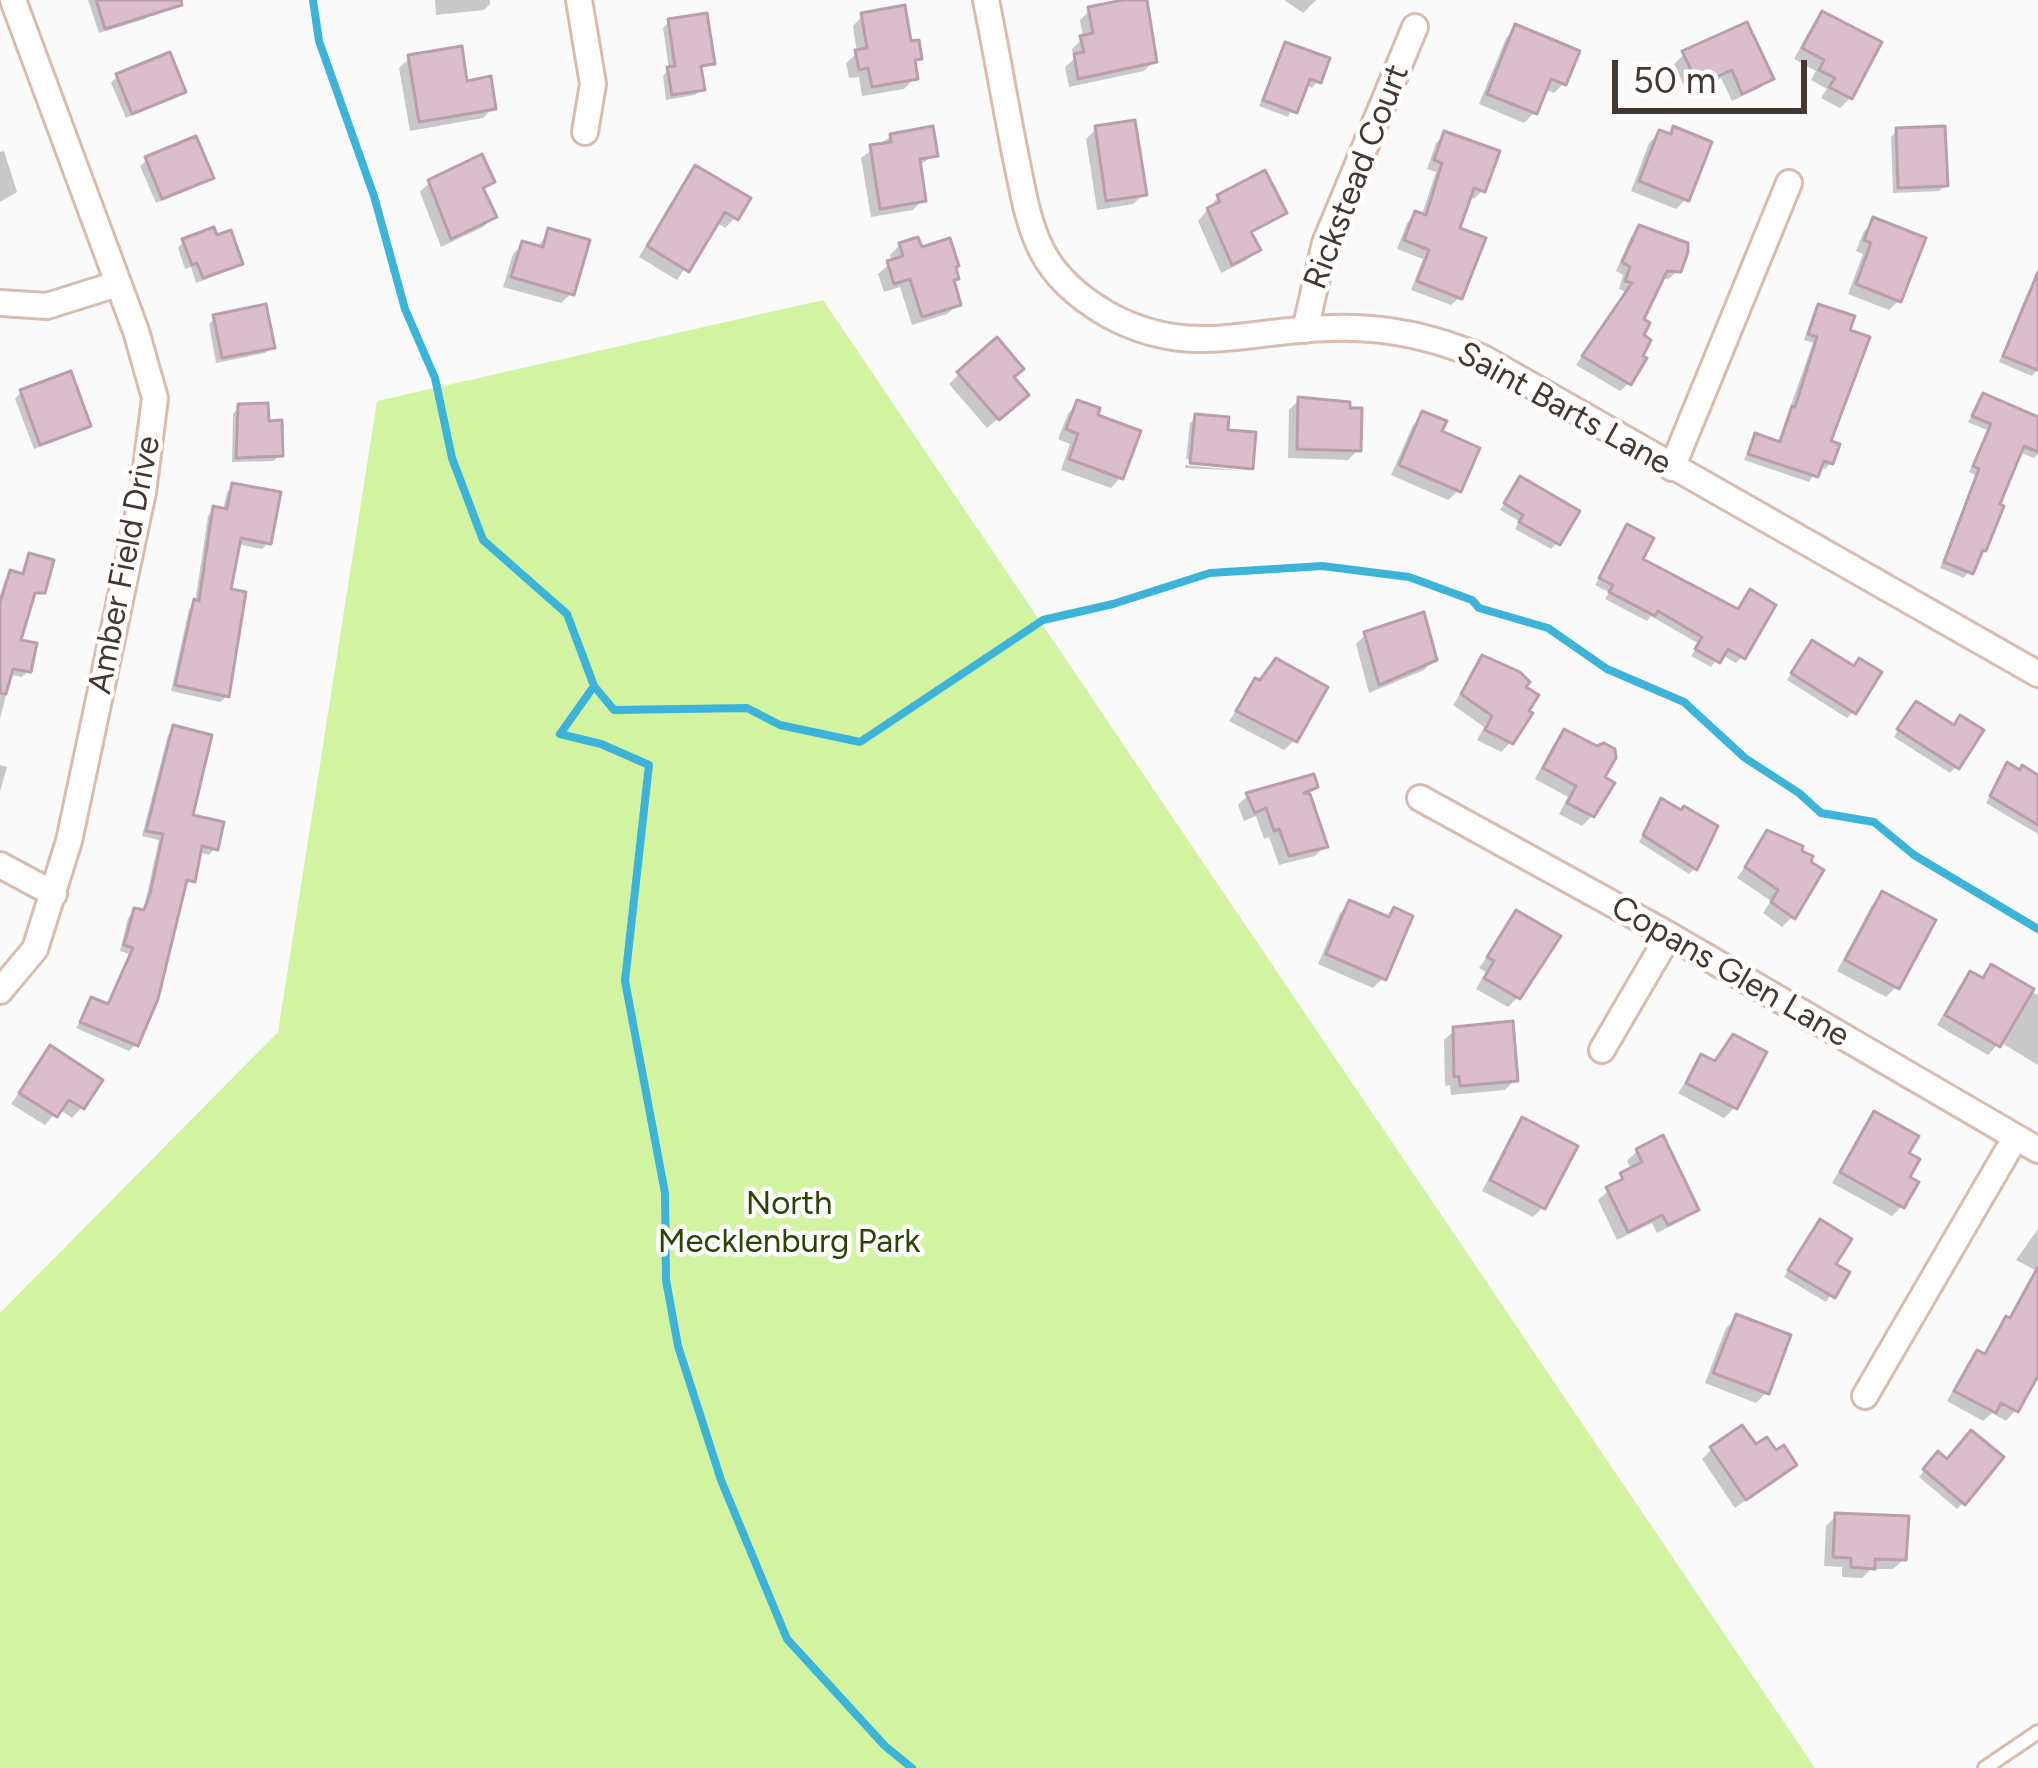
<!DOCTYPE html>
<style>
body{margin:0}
#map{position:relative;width:2038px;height:1768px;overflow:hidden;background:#fafafa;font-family:Figtree,sans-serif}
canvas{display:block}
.scale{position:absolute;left:1612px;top:60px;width:195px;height:54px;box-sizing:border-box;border:6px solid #443833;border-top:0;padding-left:15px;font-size:36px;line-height:42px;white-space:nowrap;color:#443833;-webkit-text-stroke:9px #fff;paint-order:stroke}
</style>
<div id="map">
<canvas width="2038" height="1768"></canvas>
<div class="scale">50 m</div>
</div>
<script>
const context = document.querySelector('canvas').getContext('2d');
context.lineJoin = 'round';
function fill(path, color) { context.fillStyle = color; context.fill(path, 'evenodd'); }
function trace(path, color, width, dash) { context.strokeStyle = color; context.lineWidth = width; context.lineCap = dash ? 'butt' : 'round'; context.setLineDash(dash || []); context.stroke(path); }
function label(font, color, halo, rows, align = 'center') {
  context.font = font + ' Figtree,sans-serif'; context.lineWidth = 9; context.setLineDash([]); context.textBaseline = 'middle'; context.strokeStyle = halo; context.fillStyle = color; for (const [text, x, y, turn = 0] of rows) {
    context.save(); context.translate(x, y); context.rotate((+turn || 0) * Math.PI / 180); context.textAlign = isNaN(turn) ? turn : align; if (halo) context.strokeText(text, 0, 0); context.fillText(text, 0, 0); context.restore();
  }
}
fill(new Path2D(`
 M823 300 1815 1768H0V1313L278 1032 377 401Z`), '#d2f4a0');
fill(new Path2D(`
 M88 0H148L152 12 145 19 99 33Z
 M435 0H490V4L484 10 436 15Z
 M1144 0 1154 61 1144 71 1069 87 1065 67 1074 59 1072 49 1083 38 1080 20 1090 10Z
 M1284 0H1316L1303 13Z
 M1823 14 1850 98 1840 108 1821 98 1827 89 1811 80 1816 71 1794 59 1813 24Z
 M863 15 909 45 919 58 912 64 915 78 904 89 862 96 859 77 849 78 846 63 857 53 853 26Z
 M669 22 712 63 699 70 702 89 695 95 666 100 663 76 669 69 663 28Z
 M1516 28 1564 83 1554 93 1544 89 1535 112 1524 123 1479 104 1506 38Z
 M1286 45 1318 81 1312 88 1304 84 1288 117 1259 106 1280 51Z
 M1684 54 1770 78 1760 88 1732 101 1721 78 1687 93 1674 64Z
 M410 58 465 84 493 108 483 118 410 131 399 68Z
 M117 76 182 92 126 118 111 83Z
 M1096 129 1144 194 1133 204 1097 210 1086 139Z
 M1674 129 1686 199 1676 209 1631 191 1649 143 1659 133 1667 136Z
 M1897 131 1945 185 1939 191 1893 193 1891 137Z
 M1445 135 1482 191 1474 199 1468 197 1456 230 1460 297 1451 305 1411 290 1423 259 1397 249 1407 223 1416 214 1421 217 1436 172 1427 169 1436 143Z
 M891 136 935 155 918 166 923 200 913 210 871 217 861 158Z
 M4 151 17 192 0 202V152Z
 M147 160 210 177 156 203 140 166Z
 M696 169 735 218 725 228 716 222 677 280 639 257 686 179Z
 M430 182H492L482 192 493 217 483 227 441 247 420 192Z
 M1218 197 1284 212 1249 235 1257 250 1247 260 1221 273 1198 221Z
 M1874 221 1899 300 1889 310 1848 294 1863 254 1856 251 1864 231Z
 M1639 229 1678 270 1669 279 1660 278 1640 321 1629 383 1620 391 1576 365 1626 292 1619 289 1623 275 1616 271 1631 237Z
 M549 232 572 293 561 303 503 287 513 254 523 244 537 248Z
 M184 241 240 263 233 269 196 283 191 267 185 269 178 248Z
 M900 245 951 282 958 304 947 314 912 325 900 287 884 292 878 274 892 262 890 255Z
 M2033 288 2038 290V369L2032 376 1999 362 2027 294Z
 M1819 308 1831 463 1825 469 1819 467 1809 482 1744 460 1756 436 1777 444 1813 343 1804 340 1813 314Z
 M215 318 272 347 265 353 216 363 209 324Z
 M959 374 1011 378 1015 404 987 428 949 384Z
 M21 392 88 425 81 431 34 449 15 399Z
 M1984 396 2038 420V454L2034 458 2019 452 1996 506 1984 549 1964 578 1940 568 1975 475 1969 472 1987 430 1968 422Z
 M1299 400 1347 411 1358 450 1348 460 1288 458 1289 410Z
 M1078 403 1121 477 1111 488 1061 470 1070 444 1058 439 1068 414Z
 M239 407 266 424 280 454 274 461 232 462 233 414Z
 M1423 414 1459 490 1448 500 1391 475 1413 425Z
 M1196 417 1226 420 1225 432 1253 435 1250 467 1186 459 1190 423Z
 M1185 465 1246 471 1185 468Z
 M1520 480 1557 543 1551 549 1515 529 1519 521 1500 510Z
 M233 486 269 542 262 549 237 544 228 591 227 696 220 702 171 691 189 609 195 603 208 516 214 509 223 511 227 492Z
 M1627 528 1639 560 1742 657 1736 663 1721 654 1711 667 1691 656 1699 644 1651 616 1647 621 1605 599 1609 592 1595 585Z
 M30 556 42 591 30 598 18 642 28 671 22 677 11 675 0 719V595L5 580 11 574 20 576Z
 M1366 634 1434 659 1424 670 1369 693 1356 644Z
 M1806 650 1853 712 1847 718 1787 680Z
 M1483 659 1511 742 1501 752 1477 740 1484 727 1453 705Z
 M1256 681 1295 740 1284 750 1229 721Z
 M1910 711 1953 728 1956 767 1950 773 1894 737Z
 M174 729 189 817 215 848 209 855 198 852 192 880 183 886 135 1045 129 1051 76 1028 92 1001 106 1006 129 954 120 951 128 918 135 911 141 913 145 903 159 840 142 836 168 735Z
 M1564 733 1601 778 1592 816 1582 826 1559 814 1568 797 1535 779 1554 743Z
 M0 765 7 767 0 792Z
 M2007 766 2038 779V834L1986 803Z
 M1315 786 1307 794 1325 846 1315 856 1279 865 1269 837 1264 839 1256 816 1244 821 1238 805 1248 795Z
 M1662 802 1695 868 1689 874 1639 842Z
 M1768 833 1807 863 1792 917 1782 927 1763 913 1771 901 1737 878Z
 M1882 895 1896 987 1886 997 1837 971 1872 905Z
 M1350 903 1386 919 1394 911 1383 978 1373 988 1318 964 1340 913Z
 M1517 914 1518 997 1508 1007 1476 989 1486 972 1479 968Z
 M1991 968 2038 995V1065L2000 1042 1988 1055 1937 1025 1961 984 1971 974 1980 980Z
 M1455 1030 1515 1080 1505 1090 1451 1095 1450 1085 1445 1086 1444 1040Z
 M1724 1048 1734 1108 1724 1118 1678 1093 1701 1058 1713 1064Z
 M50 1049 82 1107 72 1118 59 1109 45 1125 11 1104Z
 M1875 1115 1905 1154 1902 1206 1892 1216 1832 1183 1865 1125Z
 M1523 1121 1543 1207 1533 1217 1482 1191 1513 1131Z
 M1637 1151 1695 1209 1685 1219 1657 1233 1652 1223 1617 1240 1598 1200 1632 1170 1627 1161Z
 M1814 1229 1832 1265 1846 1273 1826 1302 1784 1277Z
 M2038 1229V1370L2016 1410 2006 1421 1992 1413 1983 1421 1947 1401 1967 1364 1977 1354 1982 1356 2008 1319 2035 1270 2016 1260Z
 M1737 1318 1766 1393 1756 1403 1705 1383 1726 1328Z
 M1755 1448 1794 1465 1735 1508 1702 1459 1712 1449Z
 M1932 1461 1963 1503 1957 1509 1919 1477Z
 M1836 1516 1904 1559 1893 1569H1871L1862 1578 1842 1577V1567L1824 1566 1826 1526Z`), '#0003');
trace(new Path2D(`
 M313 0 319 41 374 196 405 309 435 378 452 458 483 540 567 614 594 686 614 710 747 708 780 725 860 742 1043 620 1113 604 1210 573 1322 566 1409 577 1472 600 1479 608 1548 628 1607 669 1684 702 1745 758 1799 793 1821 813 1874 822 1914 855 2038 929
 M594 686 560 734 601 744 649 765 625 981 665 1193 666 1280 678 1346 721 1480 787 1639 885 1746 912 1768`), '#3cb3d8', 8);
const building = new Path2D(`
 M96 0H181L182 5 105 29Z
 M1123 0H1147L1157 62 1078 79 1074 54 1084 52 1080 36 1093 33 1088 7Z
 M905 5 911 41 919 40 922 59 915 60 918 79 872 87 868 68 859 70 855 50 867 48 861 13Z
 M1822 11 1882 42 1852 99 1829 87 1835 78 1819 70 1824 60 1802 48Z
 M707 13 715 64 701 66 705 90 672 95 667 67 675 66 668 19Z
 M1747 22 1774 79 1742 94 1732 70 1698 85 1682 51Z
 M1515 24 1580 51 1566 85 1551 79 1537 114 1487 94Z
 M1285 42 1330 58 1321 83 1310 79 1297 113 1263 100Z
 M462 46 467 81 491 76 496 109 419 122 408 55Z
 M170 52 186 92 132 114 116 74Z
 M1135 120 1147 195 1106 201 1095 126Z
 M933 126 938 156 920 159 926 201 880 209 870 145 891 142 890 134Z
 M1673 126 1712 142 1689 201 1639 181 1659 130 1671 134Z
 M1945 126 1948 186 1898 188 1896 128Z
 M1444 131 1500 151 1485 192 1474 188 1460 228 1486 238 1462 299 1417 281 1429 250 1404 240 1415 211 1426 215 1442 163 1434 160Z
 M196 136 214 178 162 199 145 157Z
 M482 154 495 182 483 188 497 217 451 239 428 180Z
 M695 165 751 198 738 220 725 212 689 272 647 246Z
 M1265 170 1287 213 1251 232 1261 250 1232 265 1207 208 1220 202 1217 195Z
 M1873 217 1926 238 1901 302 1856 284 1871 243 1864 240Z
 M1639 225 1688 243V252L1681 272 1667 271 1644 319 1650 323 1644 335 1651 340 1643 356 1647 358 1631 385 1582 356 1632 283 1625 281 1630 267 1622 262Z
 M214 227 217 235 231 230 243 264 203 278 197 263 192 265 182 239Z
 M548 228 590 240 574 295 511 277 522 241 543 247Z
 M918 237 922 247 950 238 959 266 956 267 959 279 954 280 961 305 922 317 910 279 894 284 887 261 903 256 899 243Z
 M2038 272V370L2003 356Z
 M266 304 275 348 222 358 213 315Z
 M1818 304 1855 316 1850 330 1870 337 1831 441 1840 444 1833 464 1824 461 1818 477 1748 454 1755 433 1780 442 1792 406 1795 407 1817 337 1808 334Z
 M997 337 1024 369 1014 377 1029 395 999 420 957 372Z
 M71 371 91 426 40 445 20 390Z
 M1983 393 2038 417V452L2024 446 2000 504 2004 506 1986 551 1983 550 1973 574 1944 562 1979 469 1973 466 1991 424 1972 416Z
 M1298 397 1350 402V408H1362L1361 451 1297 449Z
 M1077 400 1100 408 1098 415 1141 431 1123 479 1069 459 1078 434 1066 429Z
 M268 403 269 421 282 420 283 456 236 458 238 404Z
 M1422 411 1447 421 1442 431 1480 448 1461 492 1399 465Z
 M1195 414 1229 417 1228 430 1256 432 1253 469 1190 463Z
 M1520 476 1580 511 1560 545 1519 522 1523 515 1504 503Z
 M232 483 281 492 271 544 241 538 231 589 246 592 229 697 175 685 194 599 199 601 213 506 227 509Z
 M1627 524 1654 538 1643 559 1738 609 1750 589 1776 605 1745 659 1728 649 1720 663 1695 649 1702 637 1658 611 1655 616 1609 592 1613 585 1599 578Z
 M29 553 54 560 45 593H35L21 640 37 643 31 672 13 669 6 694 0 693V603L10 570 23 574Z
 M1424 612 1437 660 1379 685 1364 632Z
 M1812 640 1854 666 1859 658 1882 672 1856 714 1791 673Z
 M1482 655 1520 672 1530 682 1526 687 1539 695 1529 711 1533 713 1513 744 1485 730 1492 716 1461 694Z
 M1276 658 1328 687 1297 742 1236 711 1255 678 1260 680Z
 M1916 701 1954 725 1960 715 1984 730 1959 769 1897 729Z
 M173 725 212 735 193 815 224 822 218 850 202 846 195 882 187 880 158 999 138 1046 80 1022 91 997 108 1004 133 948 124 945 134 908 144 910 150 894 163 834 146 831Z
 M1564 729 1597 746 1604 743 1615 749 1616 758 1605 777 1615 783 1594 817 1567 803 1576 786 1543 768Z
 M2007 762 2020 770 2022 765 2038 775V825L1990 796Z
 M1314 774 1318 787 1304 793 1310 794 1328 847 1289 856 1279 829 1274 831 1266 808 1255 813 1246 793Z
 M1661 798 1681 810 1684 806 1718 826 1697 870 1643 835Z
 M1767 830 1803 846 1802 851 1813 856 1811 862 1824 870 1795 919 1771 902 1778 890 1745 867Z
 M1882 891 1936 920 1899 989 1845 960Z
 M1349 900 1389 917 1394 907 1413 916 1386 980 1326 954Z
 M1516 910 1561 936 1520 999 1484 978 1494 961 1487 957Z
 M1991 964 2034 989 2000 1047 1945 1015 1970 971 1983 978Z
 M1513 1021 1518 1081 1460 1086 1459 1076 1454 1077 1453 1027Z
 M1733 1034 1767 1052 1737 1109 1686 1083 1701 1054 1715 1061Z
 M50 1045 103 1080 84 1109 69 1100 57 1117 19 1093Z
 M1874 1111 1919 1136 1909 1153 1920 1159 1910 1177 1919 1182 1904 1208 1840 1172Z
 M1522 1117 1578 1146 1545 1209 1490 1180Z
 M1663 1135 1699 1210 1668 1225 1662 1215 1628 1232 1606 1187 1623 1179 1620 1173 1642 1162 1636 1149Z
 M1820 1219 1852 1239 1836 1264 1850 1272 1835 1298 1788 1270Z
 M2038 1267V1376L2018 1412 2001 1403 1996 1413 1954 1391 1977 1350 1985 1354 2006 1316 2010 1318Z
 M1736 1314 1791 1335 1769 1394 1713 1373Z
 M1742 1425 1756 1444 1767 1437 1776 1450 1784 1445 1797 1465 1746 1500 1710 1447Z
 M1971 1430 2004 1457 1965 1505 1923 1469 1938 1451 1947 1459Z
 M1835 1513 1909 1516 1906 1560 1875 1559V1569L1851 1567V1558L1833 1557Z`);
fill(building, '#dabecb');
trace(building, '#ba9eab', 3);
const lane = new Path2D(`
 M1985 1768 2038 1732`);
const street = new Path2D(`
 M579 0 593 84 585 132
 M986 0C997 54 1006 109 1017 163 1023 192 1028 224 1042 251 1056 278 1081 299 1107 314 1188 359 1245 330 1331 328 1383 326 1435 337 1483 358L2038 674
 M0 303 47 306 117 284
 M1305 330 1325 243 1415 27
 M1672 468 1789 183
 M1420 798 1669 935 2038 1150
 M0 865 54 894
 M0 991 35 949 69 841 143 492 155 398 136 331 13 0
 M1602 1050 1669 935
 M1865 1396 2015 1138`);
trace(lane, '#d9bcb0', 18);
trace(street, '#d9bcb0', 30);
trace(lane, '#fff', 12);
trace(street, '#fff', 24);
label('33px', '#443833', '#fff', [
 ["Rickstead Court",1357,177,-69],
 ["Saint Barts Lane",1564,409,29],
 ["Amber Field Drive",125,565,-79],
 ["Copans Glen Lane",1730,972,30]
]);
label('33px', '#2f4202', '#fff', [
 ["North",789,1204],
 ["Mecklenburg Park",789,1242]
]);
</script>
